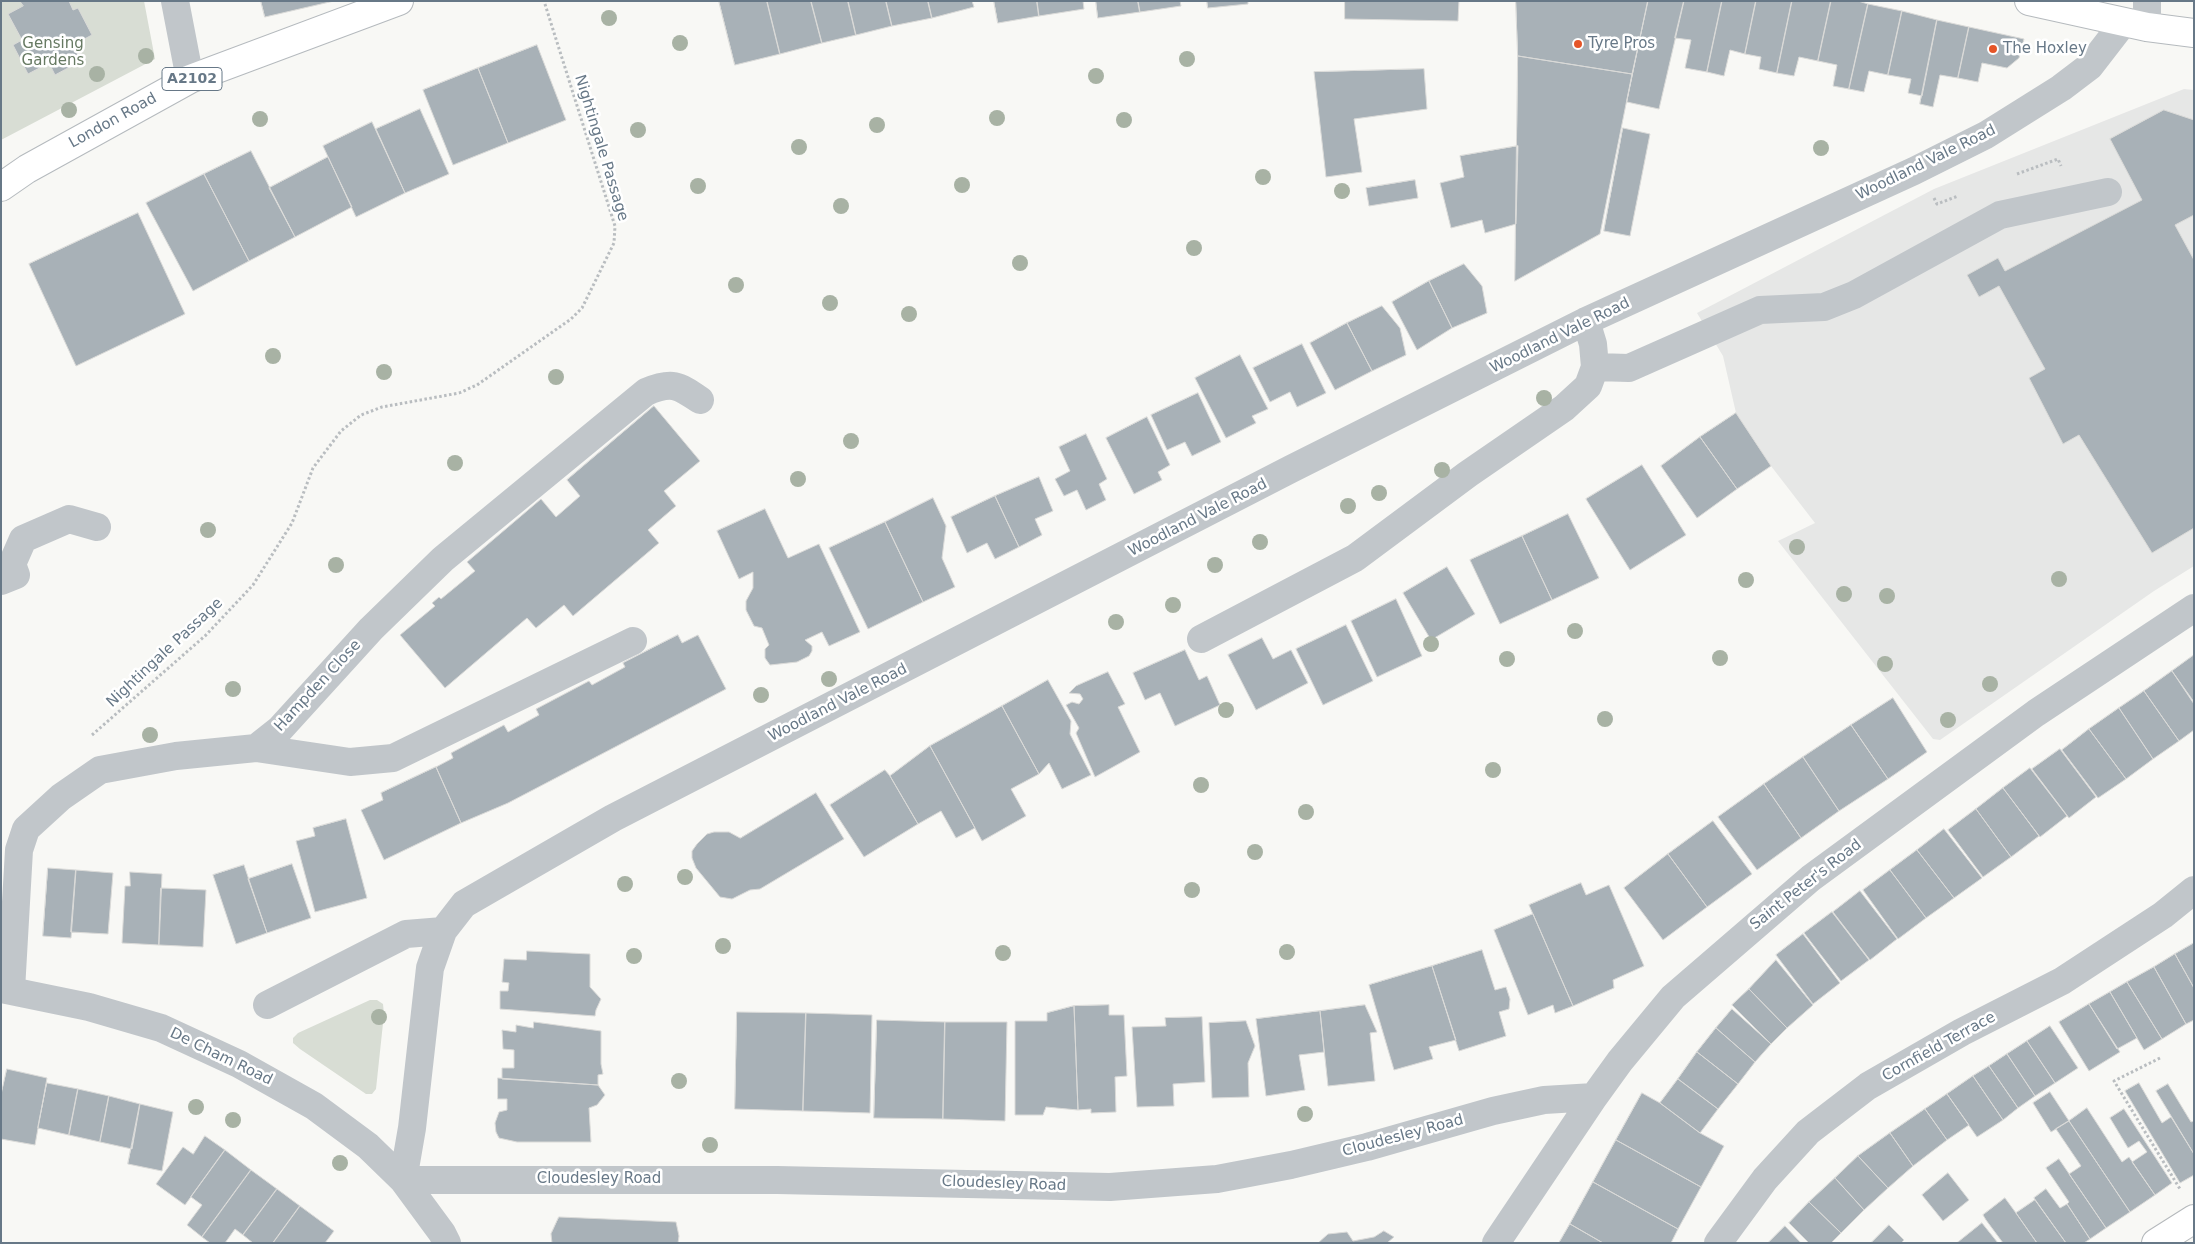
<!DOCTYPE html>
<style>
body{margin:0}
#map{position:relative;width:2195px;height:1244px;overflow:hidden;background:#f8f8f5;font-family:"DejaVu Sans",sans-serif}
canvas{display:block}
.frame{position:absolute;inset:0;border:2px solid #677887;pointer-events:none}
</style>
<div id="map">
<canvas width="2195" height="1244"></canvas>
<div class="frame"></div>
</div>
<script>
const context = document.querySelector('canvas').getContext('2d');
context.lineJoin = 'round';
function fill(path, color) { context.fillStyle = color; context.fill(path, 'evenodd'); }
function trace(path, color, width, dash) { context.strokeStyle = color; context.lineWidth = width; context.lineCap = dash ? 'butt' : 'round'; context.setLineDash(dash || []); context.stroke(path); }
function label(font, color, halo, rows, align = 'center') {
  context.font = font + ' "DejaVu Sans",sans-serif'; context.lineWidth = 5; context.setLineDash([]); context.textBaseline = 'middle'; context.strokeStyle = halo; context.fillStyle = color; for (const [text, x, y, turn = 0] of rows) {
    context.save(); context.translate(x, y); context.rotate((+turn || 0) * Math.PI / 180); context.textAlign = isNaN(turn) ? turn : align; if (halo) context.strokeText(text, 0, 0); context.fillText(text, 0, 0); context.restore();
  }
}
fill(new Path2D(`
 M2184 89 2194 90V566L2154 591 1940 740 1933 739 1778 541 1815 523 1771 466 1736 413 1723 356 1697 313 1934 189Z`), '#e6e7e6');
fill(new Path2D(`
 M1 1H144L155 59 1 140Z
 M370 1000H377L383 1004 384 1014 376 1089 372 1094H366L300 1049 293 1043V1038L298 1033Z`), '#d8ddd4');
const building = new Path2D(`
 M20 1H69L73 10 78 8 92 35 73 45 81 61 55 75 49 63 28 74 13 45 22 40 8 14 23 6Z
 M261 1H334L265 17Z
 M719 1H767L780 54 735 65Z
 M767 1H811L822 43 780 54Z
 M811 1H848L856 35 822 43Z
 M848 1H886L892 26 856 35Z
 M886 1H928L932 18 892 26Z
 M928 1H972L974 7 932 18Z
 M994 1H1037L1039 16 998 23Z
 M1037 1H1083L1084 9 1039 16Z
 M1096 1H1138L1140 12 1098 18Z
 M1138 1H1180L1181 6 1140 12Z
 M1207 1H1248V4L1208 8Z
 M1345 1H1459L1458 21 1345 19Z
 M1516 1H1648L1632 74 1518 56Z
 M1648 1H1684L1659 109 1627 102Z
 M1684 1H1722L1707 72 1685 68 1691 40 1675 38Z
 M1722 1H1756L1745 54 1730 50 1724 76 1707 72Z
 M1756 1H1792L1777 73 1759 69 1761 57 1745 54Z
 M1792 1H1831L1818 61 1799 57 1794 76 1777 73Z
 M1831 1H1858L1868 4 1849 89 1833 86 1837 65 1818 61Z
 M1868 4 1902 11 1888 75 1869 71 1864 92 1849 89Z
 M1902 11 1937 20 1922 96 1908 93 1911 79 1888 75Z
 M1937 20 1969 27 1958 78 1940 75 1933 107 1920 104Z
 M1969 27 2024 39 2019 58 2007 68 1982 63 1978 82 1958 78Z
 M537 45 566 120 508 143 478 68Z
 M1518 56 1632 74 1600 234 1515 281Z
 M478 68 508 143 453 165 423 90Z
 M1424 69 1427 109 1354 119 1362 172 1326 177 1314 72Z
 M420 109 449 174 405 193 376 129Z
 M2164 110 2194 120V215L2175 225 2194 260V528L2152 553 2079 435 2063 444 2029 378 2045 369 1999 286 1979 297 1967 275 1998 258 2005 271 2142 200 2110 139Z
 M372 122 405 193 356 217 323 146Z
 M1623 128 1650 134 1630 236 1604 231Z
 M1518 146 1516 224 1485 233 1482 220 1451 228 1440 183 1464 177 1460 156Z
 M251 151 295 237 249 261 204 174Z
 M328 157 352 207 295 237 269 188Z
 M204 174 249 261 193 291 146 203Z
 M1415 180 1418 198 1369 206 1366 188Z
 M138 213 185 314 76 366 29 264Z
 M1464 264 1482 286 1487 313 1452 328 1429 281Z
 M1429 281 1452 328 1417 350 1392 302Z
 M1382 306 1400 328 1406 355 1372 371 1347 323Z
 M1347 323 1372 371 1335 390 1310 343Z
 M1302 344 1326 393 1297 407 1290 392 1270 402 1253 368Z
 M1240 355 1268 409 1252 416 1256 423 1226 438 1195 378Z
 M1198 393 1221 442 1192 456 1185 442 1167 450 1151 415Z
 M654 406 700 461 664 491 676 506 648 530 659 543 573 616 564 605 536 628 527 618 445 688 400 635 435 606 432 603 439 597 441 599 475 571 467 562 541 499 556 517 580 496 567 480Z
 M1736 413 1771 466 1737 489 1700 437Z
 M1147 417 1170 465 1158 472 1162 480 1134 494 1106 438Z
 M1086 434 1107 479 1099 484 1106 500 1086 510 1077 490 1064 496 1055 479 1070 471 1059 447Z
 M1700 437 1737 489 1697 518 1661 466Z
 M1642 465 1686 535 1630 570 1586 499Z
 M1039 477 1053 511 1035 519 1042 535 1019 547 995 496Z
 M995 496 1019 547 995 559 987 543 967 553 951 517Z
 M933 498 946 526 942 558 955 587 923 602 885 522Z
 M765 509 788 558 819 544 860 632 829 646 822 632 805 640 812 646V651L809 656 797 662 770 665 765 658V649L769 645 762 628 754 626 746 610V601L753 588V572L739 579 717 531Z
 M1568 514 1599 578 1552 600 1522 536Z
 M885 522 923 602 868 629 829 548Z
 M1522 536 1552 600 1500 624 1470 560Z
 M1447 567 1475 614 1431 640 1403 593Z
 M1396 599 1422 656 1377 677 1351 621Z
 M1346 625 1373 681 1323 705 1296 649Z
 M678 635 682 643 698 635 726 689 508 803 461 823 436 767 453 758 451 753 504 725 508 732 539 715 536 709 589 681 592 685 625 667 623 663Z
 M1262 638 1273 659 1291 650 1308 683 1256 710 1228 655Z
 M1185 650 1199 680 1207 676 1220 705 1175 726 1160 693 1145 700 1133 673Z
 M2194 655V702L2172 671Z
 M2172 671 2194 704V730L2179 741 2144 691Z
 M1108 672 1125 704 1118 707 1140 752 1095 777 1076 733 1079 728 1066 705 1072 702 1079 704 1083 699 1080 694 1069 693 1076 686Z
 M1048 680 1071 721 1070 734 1091 775 1062 789 1049 763 1039 774 1002 706Z
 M2144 691 2179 741 2153 759 2119 708Z
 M1893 698 1927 752 1888 779 1851 725Z
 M1002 706 1039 774 1011 789 1026 816 982 841 930 746Z
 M2119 708 2153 759 2126 779 2089 729Z
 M1851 725 1888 779 1839 811 1803 757Z
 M2089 729 2126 779 2098 798 2062 750Z
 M930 746 975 828 956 838 941 811 918 824 890 776Z
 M2060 749 2096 797 2069 818 2032 769Z
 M1803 757 1839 811 1801 838 1764 784Z
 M436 767 461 823 384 860 361 810 383 800 381 793Z
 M2030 768 2067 816 2040 837 2003 788Z
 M885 770 890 776 918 824 864 857 830 805Z
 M1764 784 1801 838 1757 870 1718 817Z
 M2003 788 2039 836 2011 857 1976 809Z
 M816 793 844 839 760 889 750 890 732 899 720 897 696 868 692 858V851L697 844 707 834 714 832H729L740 838Z
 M1976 809 2011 857 1983 877 1948 830Z
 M346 819 367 898 315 912 296 841 315 836 313 828Z
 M1713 821 1752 874 1707 907 1668 854Z
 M1944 829 1982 878 1954 898 1917 850Z
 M1917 850 1954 898 1926 918 1890 870Z
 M1668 854 1707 907 1663 940 1624 888Z
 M292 864 311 918 267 933 248 879Z
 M244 865 267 933 236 944 213 875Z
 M48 868 76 870 71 938 43 936Z
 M76 870 113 873 108 934 71 932Z
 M1890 870 1926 918 1898 939 1863 890Z
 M130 872 162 874 159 945 122 943 125 886H130Z
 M1581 883 1586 895 1609 885 1644 966 1613 980 1614 988 1573 1006 1529 905Z
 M161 888 206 890 203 947 159 945Z
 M1860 891 1897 939 1870 960 1833 912Z
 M1832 912 1869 960 1841 981 1804 933Z
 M1533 914 1573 1006 1555 1013 1553 1005 1528 1015 1494 930Z
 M1803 934 1840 983 1813 1004 1776 955Z
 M2194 943V988L2175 954Z
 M1482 950 1495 990 1506 987 1510 999 1509 1009 1499 1012 1506 1036 1459 1051 1432 966Z
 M527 951 590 954V987L601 999 596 1010 595 1016 500 1009V991H508L509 983 502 982 504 959 526 960Z
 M2175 954 2194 988V1020L2186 1024 2154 967Z
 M1776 960 1813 1005 1787 1028 1749 989Z
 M1432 966 1456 1040 1429 1047 1433 1059 1394 1070 1369 985Z
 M2154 967 2186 1024 2162 1039 2127 982Z
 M2127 982 2162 1039 2144 1050 2110 992Z
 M1749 989 1787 1028 1771 1044 1732 1005Z
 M2110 992 2137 1038 2117 1049 2089 1004Z
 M2089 1004 2120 1052 2089 1071 2059 1022Z
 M1109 1005V1015H1124L1127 1076 1115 1077 1116 1112 1091 1113V1109L1078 1110 1074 1006Z
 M1365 1005 1377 1032 1370 1033 1375 1081 1328 1086 1320 1011Z
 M1074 1006 1078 1110 1046 1107 1043 1115H1015V1021H1047V1013Z
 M1732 1009 1771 1044 1755 1062 1716 1028Z
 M1320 1011 1324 1052 1299 1055 1305 1090 1266 1096 1256 1019Z
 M737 1012 806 1013 803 1111 735 1109Z
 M806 1013 872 1015 870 1113 803 1111Z
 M1202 1017 1205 1082 1173 1084 1174 1106 1137 1107 1132 1027 1166 1026 1165 1018Z
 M877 1020 945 1022 943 1119 874 1118Z
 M1246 1021 1255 1046 1248 1063 1249 1097 1212 1098 1209 1023Z
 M534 1022 601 1031V1064L603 1074 598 1075V1085L502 1079V1068H514V1050L503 1049 502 1030 516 1032V1025L533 1028Z
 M945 1022H1007L1005 1121 943 1119Z
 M2050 1026 2078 1068 2055 1083 2027 1041Z
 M1716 1028 1755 1062 1738 1084 1697 1052Z
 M2027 1041 2055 1083 2035 1096 2007 1054Z
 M1697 1052 1738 1084 1718 1109 1678 1079Z
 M2007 1054 2035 1096 2018 1108 1989 1066Z
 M1989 1066 2018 1108 2003 1120 1973 1076Z
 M7 1069 47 1078 35 1145 1 1139V1095Z
 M1973 1076 2003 1120 1977 1137 1947 1094Z
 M498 1078 598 1085 605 1095 597 1105 589 1108 591 1142H517L499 1138 496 1132 495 1123 499 1112 507 1110V1099H498Z
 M1678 1079 1718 1109 1700 1133 1660 1103Z
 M47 1083 78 1089 69 1135 38 1128Z
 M2139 1083 2162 1123 2171 1117 2194 1154V1175L2180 1183 2125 1091Z
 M2168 1084 2191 1122 2194 1121V1154L2156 1091Z
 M78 1089 109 1096 100 1142 69 1135Z
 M2050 1092 2069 1121 2051 1132 2033 1103Z
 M1642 1093 1660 1103 1700 1133 1724 1146 1701 1187 1616 1140Z
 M1947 1094 1969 1125 1947 1140 1925 1109Z
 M109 1096 140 1104 132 1149 100 1142Z
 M140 1104 173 1112 162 1171 128 1164Z
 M2087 1108 2122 1162 2129 1157 2155 1195 2130 1212 2069 1121Z
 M1925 1109 1947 1140 1913 1166 1890 1133Z
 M2124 1109 2172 1183 2155 1195 2132 1162 2147 1152 2139 1141 2128 1148 2110 1118Z
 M2069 1121 2130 1212 2106 1228 2069 1174 2081 1166 2056 1129Z
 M1890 1133 1913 1166 1888 1188 1858 1156Z
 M205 1136 225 1150 185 1205 156 1184 183 1147 193 1154Z
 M1616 1140 1701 1187 1678 1229 1593 1182Z
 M225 1150 251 1170 202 1237 187 1225 202 1205 191 1197Z
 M1858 1156 1888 1188 1864 1210 1835 1178Z
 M2059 1159 2106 1228 2090 1239 2067 1204 2069 1202 2046 1168Z
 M251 1170 277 1189 243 1235 235 1229 225 1243H210L202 1237Z
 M1948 1173 1969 1200 1943 1221 1922 1195Z
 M1835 1178 1864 1210 1841 1233 1809 1202Z
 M1593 1182 1678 1229 1671 1243H1603L1570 1224Z
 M277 1189 300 1206 273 1243H253L243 1235Z
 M2046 1189 2060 1208 2067 1204 2090 1239 2084 1243H2066L2034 1198Z
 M2005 1198 2016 1213 2037 1243H2003L1986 1220 1983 1215Z
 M2035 1200 2066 1243H2037L2016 1213Z
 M1809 1202 1841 1233 1831 1243H1809L1789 1223Z
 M300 1206 334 1231 325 1243H273Z
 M559 1217 676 1222 679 1236 678 1243H552L551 1234Z
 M1982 1223 1998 1243H1957Z
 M1570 1224 1603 1243H1559Z
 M1889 1225 1904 1240 1901 1243H1871Z
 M1785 1226 1801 1243H1768Z
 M1384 1231 1394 1237 1387 1243H1318L1328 1234 1347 1232 1353 1241 1374 1237Z`);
fill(building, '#a8b1b7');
trace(building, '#dadad8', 1);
const major = new Path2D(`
 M2029 1 2147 27 2194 33
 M1 187 27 169 190 79 399 1`);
const highway = new Path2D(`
 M2156 1243 2194 1219`);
trace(major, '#b5babe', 30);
trace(highway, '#b5b9bc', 30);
trace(new Path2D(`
 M2017 174 2058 159 2061 166
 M1934 198 1937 204 1958 196
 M92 735 206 635 253 585 292 523 313 468 341 431 361 415 382 407 459 393 477 385 571 319 582 308 614 243 615 226 544 1
 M2160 1058 2114 1081 2180 1189`), '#b9bdc0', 3, [2.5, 2.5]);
trace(new Path2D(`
 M175 1 190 79
 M2147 1V27
 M1595 367 1629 368 1760 310 1824 307 1854 295 2000 215 2108 192
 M1 581 16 575 12 564 23 539 69 519 97 527
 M1201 639 1355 558 1468 474 1564 408 1588 386 1595 367 1593 344 1586 321
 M256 748 350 762 393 758 633 641
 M1 989 89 1007 161 1028 239 1064 314 1106 368 1146 403 1180 442 1233 447 1243
 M11 990 19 850 26 829 61 797 100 770 176 756 256 748 280 729 371 629 443 559 646 392C672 381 678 385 700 400
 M267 1005 406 934 443 931 464 904 613 818 1291 469 1586 321 1914 171 1986 135 2061 88 2090 66 2124 22
 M403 1180H777L1110 1187 1217 1179 1291 1165 1367 1147 1493 1111 1544 1100 1594 1097
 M403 1180 412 1128 430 968 443 931
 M1496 1243 1594 1097 1620 1061 1673 997 1811 878 2036 713 2194 608
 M1718 1243 1765 1179 1808 1132 1868 1086 1962 1032 2062 981 2163 915 2194 890`), '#c1c6ca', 28);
trace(major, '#fff', 28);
trace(highway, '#fff', 28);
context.fillStyle = '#a8b2a4';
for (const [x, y] of [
 [609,18],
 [680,43],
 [146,56],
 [1187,59],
 [97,74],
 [1096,76],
 [69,110],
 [997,118],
 [260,119],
 [1124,120],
 [877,125],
 [638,130],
 [799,147],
 [1821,148],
 [1263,177],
 [962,185],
 [698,186],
 [1342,191],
 [841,206],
 [1194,248],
 [1020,263],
 [736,285],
 [830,303],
 [909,314],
 [273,356],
 [384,372],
 [556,377],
 [1544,398],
 [851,441],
 [455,463],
 [1442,470],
 [798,479],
 [1379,493],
 [1348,506],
 [208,530],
 [1260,542],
 [1797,547],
 [336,565],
 [1215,565],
 [2059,579],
 [1746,580],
 [1844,594],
 [1887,596],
 [1173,605],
 [1116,622],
 [1575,631],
 [1431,644],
 [1720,658],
 [1507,659],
 [1885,664],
 [829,679],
 [1990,684],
 [233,689],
 [761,695],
 [1226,710],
 [1605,719],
 [1948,720],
 [150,735],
 [1493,770],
 [1201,785],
 [1306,812],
 [1255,852],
 [685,877],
 [625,884],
 [1192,890],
 [723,946],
 [1287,952],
 [1003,953],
 [634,956],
 [379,1017],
 [679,1081],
 [196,1107],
 [1305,1114],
 [233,1120],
 [710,1145],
 [340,1163]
]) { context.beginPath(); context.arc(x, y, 8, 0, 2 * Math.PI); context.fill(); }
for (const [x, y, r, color] of [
 [1578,44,5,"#e55528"],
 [1993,49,5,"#e55528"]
]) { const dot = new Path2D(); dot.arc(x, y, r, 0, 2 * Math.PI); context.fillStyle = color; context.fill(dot); trace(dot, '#fff', 2); }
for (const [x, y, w] of [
 [192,79,60]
]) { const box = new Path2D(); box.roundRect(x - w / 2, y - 11.5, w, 23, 4); context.fillStyle = '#fff'; context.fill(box); trace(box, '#677887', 1); }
label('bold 14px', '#677887', null, [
 ["A2102",192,79]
]);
label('15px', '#667962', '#fff', [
 ["Gensing",53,44],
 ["Gardens",53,61]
]);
label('15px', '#677887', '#fff', [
 ["Tyre Pros",1588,44],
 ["The Hoxley",2003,49]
], 'left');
label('15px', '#677887', '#fff', [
 ["London Road",113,121,-29],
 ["Nightingale Passage",601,148,73],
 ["Woodland Vale Road",1926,163,-26],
 ["Woodland Vale Road",1560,336,-26],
 ["Woodland Vale Road",1198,518,-27],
 ["Nightingale Passage",165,653,-43],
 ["Hampden Close",318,686,-47],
 ["Woodland Vale Road",838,703,-27],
 ["Saint Peter's Road",1806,885,-38],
 ["Cornfield Terrace",1939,1047,-29],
 ["De Cham Road",221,1057,26],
 ["Cloudesley Road",1403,1136,-15],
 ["Cloudesley Road",599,1179],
 ["Cloudesley Road",1004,1184,2]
]);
</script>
